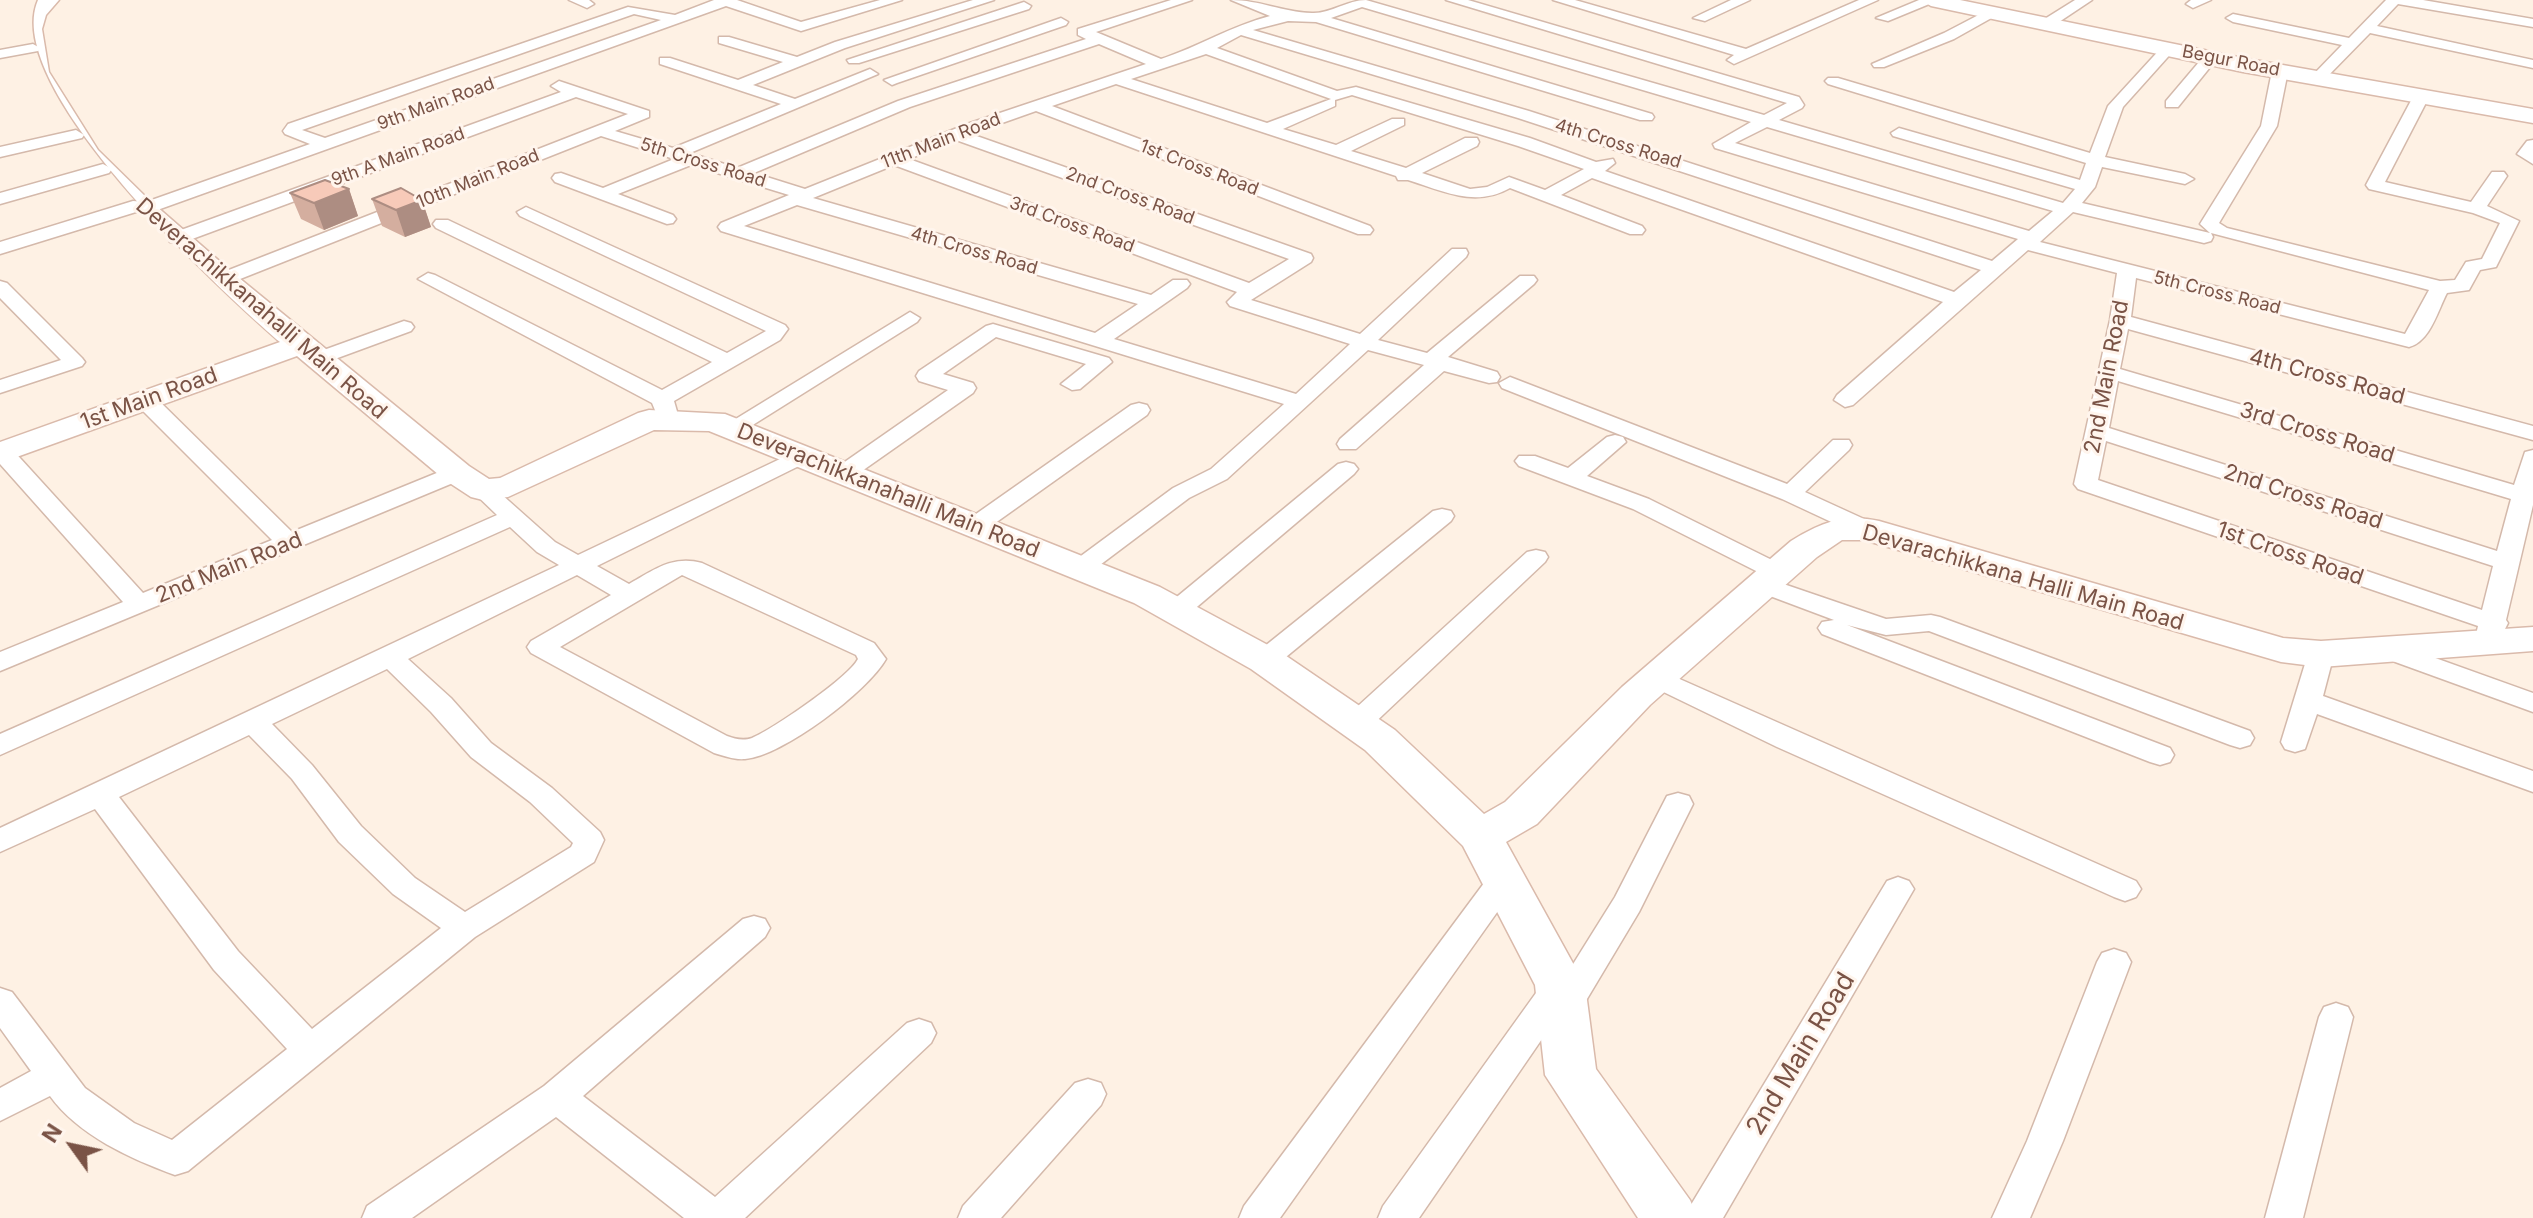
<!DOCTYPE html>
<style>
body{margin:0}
#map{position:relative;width:2533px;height:1218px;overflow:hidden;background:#fef1e4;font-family:Inter,sans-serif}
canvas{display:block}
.north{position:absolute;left:32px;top:1106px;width:80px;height:80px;-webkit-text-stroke:6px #fff5ed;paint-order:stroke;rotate:303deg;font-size:22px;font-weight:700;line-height:32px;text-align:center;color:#7a5346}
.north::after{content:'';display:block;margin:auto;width:28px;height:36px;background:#7a5346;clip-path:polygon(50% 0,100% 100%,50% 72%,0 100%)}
</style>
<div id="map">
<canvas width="2533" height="1218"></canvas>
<div class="north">N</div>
</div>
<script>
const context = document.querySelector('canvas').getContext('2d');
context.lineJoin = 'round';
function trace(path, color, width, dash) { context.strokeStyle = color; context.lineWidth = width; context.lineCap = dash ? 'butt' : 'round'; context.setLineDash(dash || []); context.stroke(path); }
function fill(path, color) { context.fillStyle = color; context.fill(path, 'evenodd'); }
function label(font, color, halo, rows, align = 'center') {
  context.font = font + ' Inter,sans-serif'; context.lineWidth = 6; context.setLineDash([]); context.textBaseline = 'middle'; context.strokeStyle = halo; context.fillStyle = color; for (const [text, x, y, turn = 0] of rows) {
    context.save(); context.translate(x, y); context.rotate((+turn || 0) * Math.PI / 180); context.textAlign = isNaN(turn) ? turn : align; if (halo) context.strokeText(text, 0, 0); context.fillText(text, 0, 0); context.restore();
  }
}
const street = new Path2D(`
 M569 0H589L594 4 587 8Z
 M714 0H737L801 22 880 0H902L801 31 726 6 149 213 136 212 0 254V242L133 201 146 202 310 144 285 134 283 131 288 124 628 7 675 15ZM634 14 661 20 325 138 302 130Z
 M973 0H994L845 48 753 85 795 99 870 69 878 74 690 153 737 168 898 101 1086 39 1078 35V29L1171 0H1192L1096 32 1161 59C1198 47 1231 26 1270 16L1231 0C1260 0 1282 12 1312 13 1330 14 1347 0 1366 0L1764 115 1787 103 1446 0H1468L1799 97 1804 105 1802 108 1779 120 2063 203 2075 189 1893 136 1891 133 1899 128 2080 180 2086 163 1828 84 1825 81 1828 78H1838L2090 153 2108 106 2163 46 2168 45 2175 49 2123 107 2105 157 2185 174 2194 179 2185 184 2102 167 2095 187 2082 203 2210 233 2200 224 2261 126 2272 71 2280 66 2288 71 2277 126 2219 223 2227 228 2440 281 2455 280 2466 262 2482 259 2500 223 2473 213 2369 189 2366 185 2414 95 2416 92H2428L2430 95 2385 182 2471 202 2492 172H2504L2507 176 2487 206 2519 221 2496 267 2480 270 2469 290 2447 293C2438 310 2430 342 2409 347L2136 278 2131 317 2533 426V440L2128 329 2120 369 2514 485 2525 452 2533 450V505L2506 620 2508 623 2497 645 2488 647 2479 645 2475 639 2478 626 2078 489 2074 484 2110 320 2117 273 2028 250 1853 405 1845 407 1834 400 1837 395 1943 302 1592 178 1561 195 1642 226 1645 230 1642 234H1630L1510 188C1475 208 1443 191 1408 180H1398L1396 176 1116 84 1052 106 1370 226 1373 230 1370 234H1358L1036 111 971 134 1311 254 1313 258 1311 262 1251 300 1360 334 1452 249H1466L1468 253 1466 257 1378 340 1427 353 1520 276H1534L1537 280 1534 284 1448 357 1497 372 1500 377 1497 382 1489 383 1444 371 1356 449H1340L1337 444 1340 439 1424 365 1368 350 1227 479 1189 498 1088 574H1070L1066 569 1070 564 1173 488 1211 469 1284 404 721 231 718 227 721 223 789 195 691 165 618 194 673 215 676 219 673 223 667 224 555 182 552 178 555 174 561 173 603 188 674 159 601 136 230 283 223 285 213 279 216 275 628 114 576 97 184 242H170L168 238 170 234 561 92 551 86 559 81 649 111V117L615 131 673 148 781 104 660 64V58H670L738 80 783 62 719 43V37H729L797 57 835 42ZM1362 7 1751 122 1713 144 1715 148 2018 239 1992 261 1529 111 1253 30 1288 21 1316 22 1640 120H1652L1654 117 1652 114 1331 18ZM1241 35 1518 118 1981 270 1954 292 1605 171 1615 163 1613 159 1596 162 1530 138 1356 87 1337 91 1217 48ZM1099 44 1146 64 967 124 805 189 754 173 910 107ZM1206 54 1331 99 1267 123 1131 79ZM1352 95 1518 146 1584 169 1545 190 1509 177 1487 187 1470 189 1422 173 1477 146 1479 142 1477 138H1465L1406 168 1351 151 1404 125V119H1392L1336 145 1283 129 1335 106V100ZM1767 127 2053 211 2029 231 1735 143ZM956 140 1289 259 1249 283 909 159ZM894 165 1237 292 1227 302 1230 306 1350 344 1296 394 1114 339 1187 288 1190 284 1187 280H1173L1151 295 813 198ZM797 205 1138 304 1095 333 744 226ZM2073 212 2204 243 2211 241 2213 237 2211 233 2429 290 2405 334 2040 242ZM2118 381 2511 499 2497 551 2109 428ZM2106 441 2493 566 2482 610 2098 480Z
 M1553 0H1575L1746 49 1859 0H1878L1734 64 1727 60 1734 55Z
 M1731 0H1750L1705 21 1693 18Z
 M1919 0H1939L1888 21 1876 18Z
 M2075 0H2092L2053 26H2043V20Z
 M2191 0H2211L2193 8 2186 4Z
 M2386 0H2423L2533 19V27L2398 4 2377 26 2533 60V68L2370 33 2323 81 2318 83 2310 78 2342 45 2233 22 2226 18 2233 14 2349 38Z
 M1024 2 1031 6 1029 9 859 63H849L847 60Z
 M1990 9 1995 10V16L1954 39 1884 67H1874L1872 64 1944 33Z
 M1061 18 1068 22 1066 25 897 83 892 85 884 80Z
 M33 44 40 48 38 51 0 58V50Z
 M2210 54 2217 58 2215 61 2178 107H2166V101L2205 55Z
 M76 130 84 135 82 138 0 157V147Z
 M2533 140V164L2517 154 2527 141Z
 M103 164 112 169 109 173 0 204V193Z
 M526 207 785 325 788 329 780 340 674 401 678 415 675 420H659L652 403 418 279 428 273 435 275 662 390 712 362 436 228 433 224 436 220H448L727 353 766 331 520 216 517 212Z
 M0 281 7 283 82 358 85 362 82 366 0 393V380L61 360 0 298Z
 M910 312 920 318 917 322 740 433H724L721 428Z
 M404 321 411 323 414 327 411 331 324 363 317 365 307 359 310 355Z
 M993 324 1109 358 1112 362 1080 389 1072 390 1061 384 1086 364 996 337 943 374 973 383 976 388 973 393 852 478H836L832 473 836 468 948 390 919 381 916 376 919 371 986 326Z
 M1510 377 1787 484 1833 440H1849L1852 445 1849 450 1805 492 1875 524 1878 529 1875 534H1857L1782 499 1502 388 1499 383Z
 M145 393 153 395 292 532 449 468H465L469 473 465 478 0 671V652L123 602 0 464V446L10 447 143 593 272 540 137 405 134 400Z
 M1139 403 1147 405 1150 410 1147 415 984 531H966L963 526 966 521 1131 405Z
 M1615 435 1623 437 1626 442 1587 476 1649 499 1786 567 1790 572 1786 577H1768L1633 509 1519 466 1515 461 1519 456H1535L1568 468 1607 437Z
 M801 449 809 451 812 456 809 461 597 566 629 584C654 570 672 555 702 563L874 643 886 659C868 691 783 756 745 759 735 760 724 756 714 753L531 653 527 647 531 641 611 595 577 575 408 659 451 698 491 743 552 788 600 832 604 840 594 862 475 937 188 1171 175 1175C131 1159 78 1135 50 1096L0 1121V1088L31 1071 0 1028V988L12 992 85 1088 134 1123 172 1140 287 1049 214 970 95 809 0 852V828L559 565 537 552 510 527 0 755V734L497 515 471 490 475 485H491L555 542 578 555ZM682 575 856 655 858 659C848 678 773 729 752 738 743 741 735 739 727 736L560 647ZM387 669 431 712 471 757 530 802 573 843 571 847 465 912 415 878 361 826 312 765 272 724ZM249 735 292 779 339 842 393 894 441 928 312 1029 238 951 119 797Z
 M1346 462 1354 464 1358 469 1354 474 1185 617H1167L1163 611 1167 605 1338 464Z
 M1442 509 1451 511 1454 516 1451 521 1275 666 1265 669 1255 666 1251 660 1255 654 1433 511Z
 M1536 550 1545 552 1548 557 1545 562 1367 730 1357 732 1347 730 1343 723 1347 716 1527 552Z
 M1763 577 1886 619 1931 615 1940 617 2250 731 2254 738 2250 745 2240 748 2230 745 1929 631 1886 635 1847 625 2170 748 2174 755 2170 762 2160 765 2150 762 1822 634 1818 628 1822 622 1834 620 1754 590 1750 585 1754 580Z
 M2385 640 2533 693V712L2376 655 2372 649 2376 643Z
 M2321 645 2331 648 2334 654 2323 696 2533 771V792L2317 714 2305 749 2295 752 2285 749 2281 742 2308 654 2311 648Z
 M1657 669 2136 881 2141 889 2136 897 2125 901 2114 897 1777 747 1647 684 1643 678 1647 672Z
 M1678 793 1689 796 1693 804 1639 912 1575 1019 1563 1023 1555 1020 1419 1218H1378L1383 1206 1546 979 1558 975 1565 977 1615 897 1667 796Z
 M1504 867 1515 871 1520 879 1515 887 1280 1218H1239L1244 1206 1493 871Z
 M1898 877 1909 881 1914 889 1723 1218H1683L1887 881Z
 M754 916 765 919 770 928 765 937 583 1096 715 1197 907 1023 919 1019 931 1023 936 1033 931 1043 745 1218H684L556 1117 412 1218H362L367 1206 544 1086 743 919Z
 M2114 949 2126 953 2131 962 2063 1141 2030 1218H1992L2027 1141 2097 962 2102 953Z
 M2336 1003 2348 1007 2353 1017 2303 1218H2265L2319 1017 2324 1007Z
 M1088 1079 1101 1083 1106 1094 1101 1105 1001 1218H958L963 1206 1075 1083Z`);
const secondary = new Path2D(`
 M38 0H59L46 15 42 29 49 72 98 150 148 199 233 273 469 466 489 479 500 478 638 413 649 410 725 414 1160 587 1279 651 1395 730 1484 814 1505 802 1622 687 1791 541C1820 523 1844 513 1879 521L2283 638 2321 641 2533 627V651L2321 667 2281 662 1864 540H1842L1817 557 1650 705 1537 824 1506 842 1585 985 1596 1069 1690 1200 1698 1218H1638L1545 1075 1535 985 1463 846 1365 750 1251 669 1134 603 709 431 654 430 508 497 483 500 471 497 445 480 297 356 0 463V442L280 342C221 291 0 87 38 0Z
 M1921 0H1960L2243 58 2533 109V123L2243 72 1931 6Z`);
trace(street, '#d4b9ab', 3);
trace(secondary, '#dabaab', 3);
fill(street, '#fff');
fill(secondary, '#fff');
fill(new Path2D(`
 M349 189 358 216 324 230 301 219 290 193Z
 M372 199 422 200 431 227 405 237 382 226Z`), '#d4ae9f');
fill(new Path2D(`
 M349 189 358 216 324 230 314 203Z
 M422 200 431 227 405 237 396 210Z`), '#ad8d82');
const building = new Path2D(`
 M325 180 349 189 314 203 290 193Z
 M401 188 422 200 396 210 372 199Z`);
fill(building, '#f7cab9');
trace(building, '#ad8d82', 2);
label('18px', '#7a5346', '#fff5ed', [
 ["Begur Road",2231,61,11],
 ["9th Main Road",436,104,-20],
 ["11th Main Road",941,141,-21],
 ["4th Cross Road",1618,144,17],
 ["9th A Main Road",398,157,-20],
 ["5th Cross Road",703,163,17],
 ["1st Cross Road",1199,168,21],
 ["10th Main Road",478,179,-22],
 ["2nd Cross Road",1130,196,20],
 ["3rd Cross Road",1072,225,20],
 ["4th Cross Road",974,251,16],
 ["5th Cross Road",2217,293,14]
]);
label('22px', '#7a5346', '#fff5ed', [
 ["Deverachikkanahalli Main Road",261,309,41],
 ["2nd Main Road",2107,377,-79],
 ["4th Cross Road",2327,377,15],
 ["1st Main Road",149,399,-20],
 ["3rd Cross Road",2317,433,17],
 ["Deverachikkanahalli Main Road",888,491,22],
 ["2nd Cross Road",2303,497,18],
 ["1st Cross Road",2290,554,19],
 ["2nd Main Road",229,568,-22],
 ["Devarachikkana Halli Main Road",2023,578,16]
]);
label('26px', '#7a5346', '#fff5ed', [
 ["2nd Main Road",1801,1054,-59]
]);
</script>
